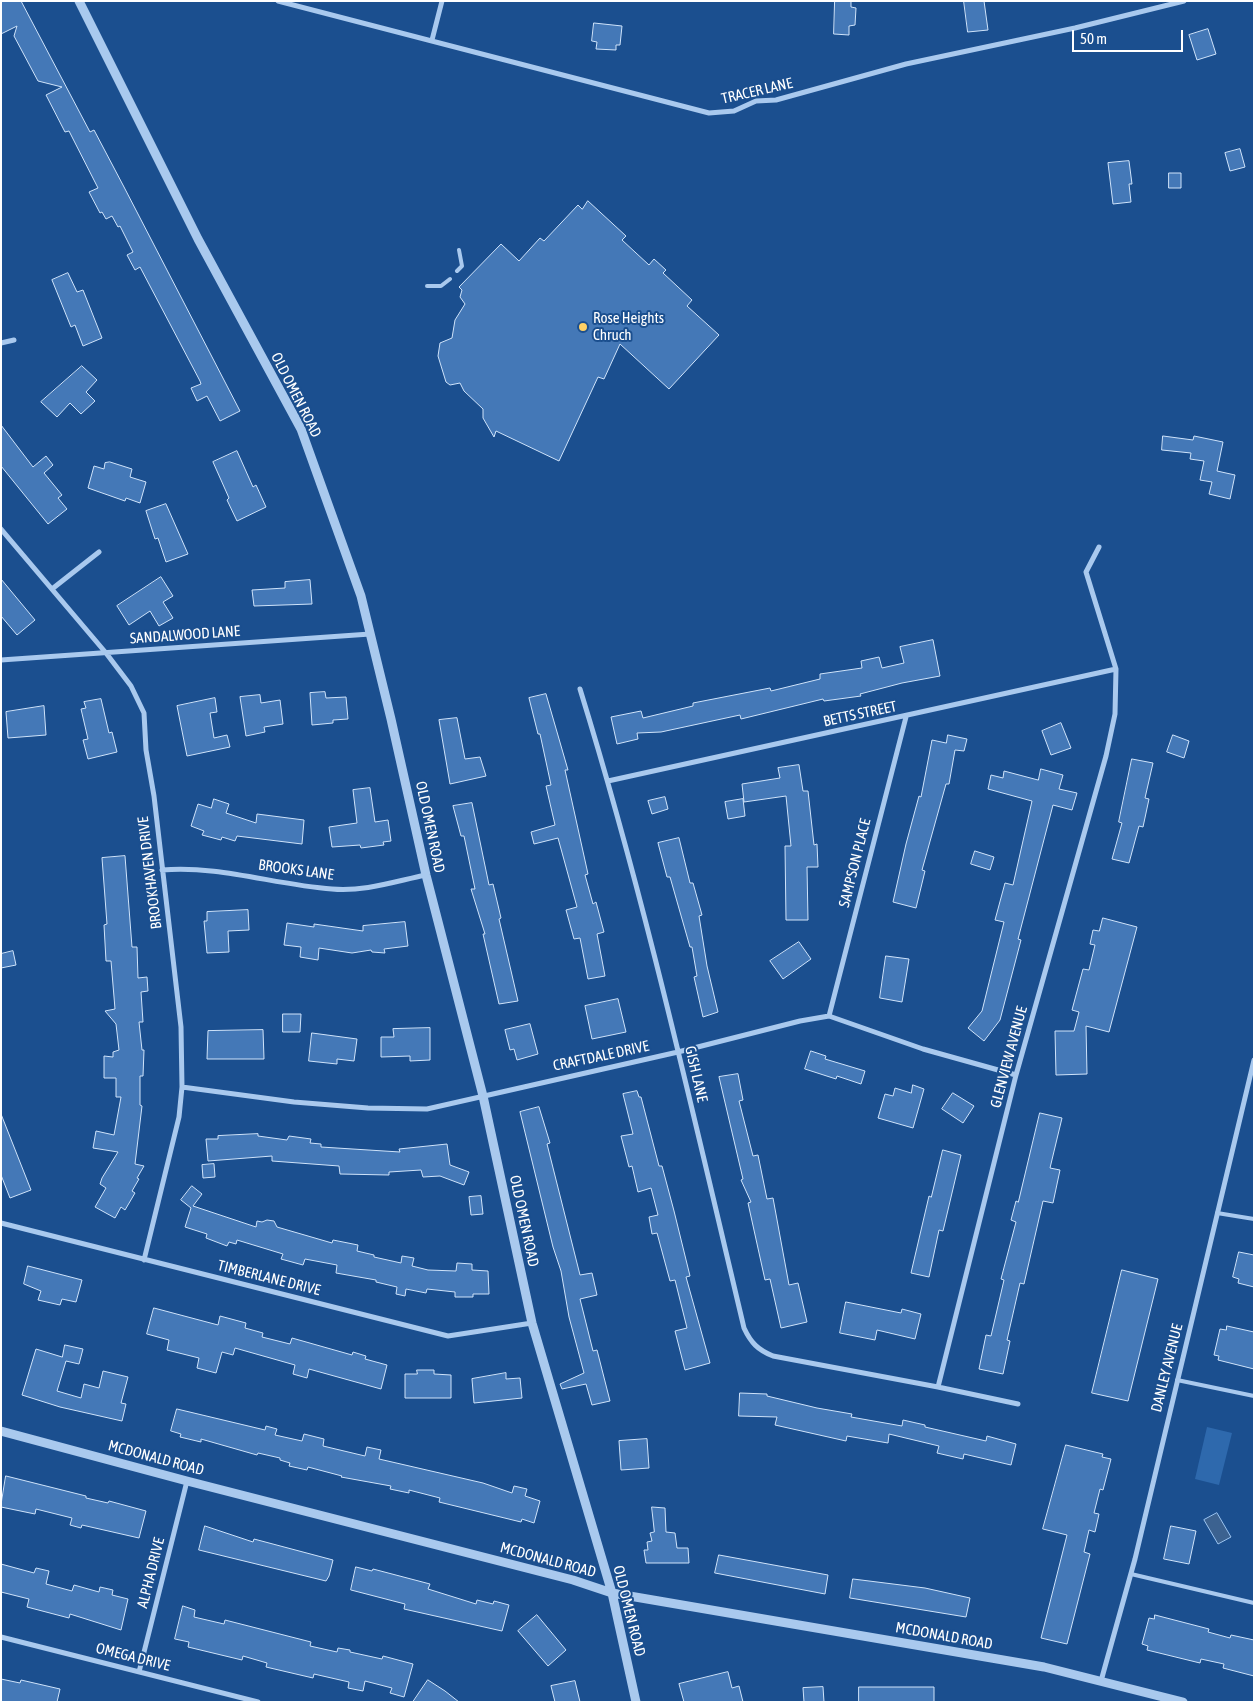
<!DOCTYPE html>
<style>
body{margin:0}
#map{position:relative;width:1255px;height:1703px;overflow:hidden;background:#1b4f8f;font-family:"Asap Condensed",sans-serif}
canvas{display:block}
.frame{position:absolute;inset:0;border:2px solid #fff;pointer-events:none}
.scale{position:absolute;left:1072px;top:30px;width:111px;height:22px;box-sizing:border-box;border:2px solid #fff;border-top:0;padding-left:6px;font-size:15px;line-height:18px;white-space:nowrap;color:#fff;-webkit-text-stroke:4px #1b4f8f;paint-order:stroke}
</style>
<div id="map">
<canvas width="1255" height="1703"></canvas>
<div class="frame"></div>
<div class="scale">50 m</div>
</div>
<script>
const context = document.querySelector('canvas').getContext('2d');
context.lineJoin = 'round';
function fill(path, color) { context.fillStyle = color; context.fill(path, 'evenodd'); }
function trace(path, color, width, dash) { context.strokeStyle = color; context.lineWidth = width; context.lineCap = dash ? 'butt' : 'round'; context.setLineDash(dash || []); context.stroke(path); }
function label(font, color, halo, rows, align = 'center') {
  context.font = font + ' "Asap Condensed",sans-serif'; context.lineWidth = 4; context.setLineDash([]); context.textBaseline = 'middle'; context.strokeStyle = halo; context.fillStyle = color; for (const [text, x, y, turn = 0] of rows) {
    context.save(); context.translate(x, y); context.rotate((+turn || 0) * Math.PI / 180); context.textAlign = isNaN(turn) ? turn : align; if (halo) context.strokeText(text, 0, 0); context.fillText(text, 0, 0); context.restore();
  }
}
fill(new Path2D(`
 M1207 1427 1232 1433 1219 1485 1195 1479Z`), '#2e69ad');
const water = new Path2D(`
 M1217 1513 1231 1537 1218 1544 1204 1520Z`);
fill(water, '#3c6290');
trace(water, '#9cc4f0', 1);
const building = new Path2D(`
 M1 1H21L90 132 94 130 124 187 240 411 220 421 207 396 197 401 191 388 201 384 200 381 140 267 135 270 127 255 133 252 120 226 118 227 112 216 106 219 102 212 100 213 89 192 98 188 69 131 65 132 46 95 62 87 38 81 14 36 17 26 1 34Z
 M835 1H851V7L856 8 855 25 849 26V35L834 34Z
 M964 1H984L988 30 968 32Z
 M594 23 622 26 620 45H616V50L596 49 597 42 592 41Z
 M1208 29 1216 54 1197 60 1189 35Z
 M1240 149 1245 167 1230 171 1225 153Z
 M1129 161 1132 184H1129L1131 202 1113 204 1108 163Z
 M1169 173H1181V188H1169Z
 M588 201 626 236 622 240 649 265 654 259 666 270 663 273 692 300 687 306 719 335 669 389 620 344 604 379 598 377 559 461 496 431 494 437 483 418V409L464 391 460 383 450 385 446 382 438 356 440 343 452 338 455 320 465 304 460 297 462 290 459 287 501 244 519 261 540 238 544 241 578 205 582 209Z
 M68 273 77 292 83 290 102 338 83 346 75 325 71 327 52 280Z
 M82 366 97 380 86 392 95 401 81 414 70 403 57 417 41 402Z
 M1 425 33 467 46 456 53 465 44 473 62 495 58 498 67 509 48 524 1 466Z
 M1163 436 1193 440 1194 436 1223 442 1217 471 1235 475 1230 499 1209 494 1212 482 1200 480 1204 461 1190 459 1191 453 1162 450Z
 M237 451 253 487 256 485 266 507 237 521 227 500 229 498 213 462Z
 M110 462 132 469 130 477 146 482 140 503 126 498 125 501 88 488 94 466 104 469 105 463Z
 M166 504 188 554 166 562 158 538 155 539 146 511Z
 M161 577 173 596 163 602 173 618 159 626 150 611 129 625 117 606Z
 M1 579 35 620 17 635 1 616Z
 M310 580 312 604 254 606 252 590 285 588V582Z
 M933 640 940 676 902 683 860 694 861 696 824 701 823 699 741 719 740 715 661 732 637 733 638 739 617 744 611 717 641 711 643 718 693 706V703L770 688 771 691 820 679V674L862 668 861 661 879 657 882 668 904 663 900 647Z
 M325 692 326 698 346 697 348 719 333 720V723L312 725 310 693Z
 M546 694 568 770H565L588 874 585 875 593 904 596 902 604 932 597 934 605 976 588 979 580 938 574 939 566 910 577 907 558 838 534 844 531 832 555 825 546 786 551 785 540 734H538L529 698Z
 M260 695 261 703 280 700 283 724 264 727 265 732 246 736 240 697Z
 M215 698 217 712 210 713 214 738 227 735 230 747 187 756 177 706Z
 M101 699 109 733 112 732 117 752 88 759 83 740 88 739 81 709 86 708 84 702Z
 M44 706 46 735 8 738 6 712Z
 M457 718 465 759 480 757 486 776 450 784 439 720Z
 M1061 723 1071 748 1051 755 1042 731Z
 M948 735 967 739 964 751 955 750 949 784H946L922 870 925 871 916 908 893 902 906 844 919 796 921 797 932 740 946 743Z
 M1173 735 1189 741 1184 758 1167 752Z
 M1132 759 1153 763 1145 798 1149 799 1143 827 1139 826 1129 863 1112 859 1122 823 1119 822Z
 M799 765 803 791H808L814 845 817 844 818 867H807L808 920H786L785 846H791L786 796 744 802 742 784 780 778 778 768Z
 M1041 769 1063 775 1059 789 1077 793 1072 810 1053 805 1018 939 1021 940 1000 1020 984 1041 968 1028 982 1011 1004 922 995 920 1005 883 1013 885 1032 801 988 789 991 775 1003 778 1004 771 1038 780Z
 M370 788 375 822 388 820 391 841 383 842 384 845 361 848 360 845 332 847 329 827 357 823 353 790Z
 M665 797 668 809 652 814 648 801Z
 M214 799 229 804 226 813 256 823 257 814 304 820 302 844 237 836 235 841 222 837 221 840 202 835 204 831 191 826 198 804 211 808Z
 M743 799 745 816 728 819 725 802Z
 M472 803 489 885 493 884 501 918 499 919 518 1001 499 1004 483 934H485L471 889H475L464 836H461L453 806Z
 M679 838 690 883H693L702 915 699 916 707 966 718 1012 703 1017 694 977 697 976 692 947H690L670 877H667L658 843Z
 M975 851 994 857 990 870 971 864Z
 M125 856 132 947H137L138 978 147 977 148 991 141 992 143 1022H139L142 1050H144L143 1076H140V1105L142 1106 135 1164 144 1166 137 1178 139 1179 132 1191 135 1193 125 1210 121 1207 115 1218 95 1207 106 1188 100 1184 102 1178 118 1152 93 1148 96 1131 114 1135 121 1097H116V1078H104V1056L113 1057V1052L119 1050 116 1024 105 1011 115 1009 111 961H106L104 925 107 924 102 858Z
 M248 910 249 930 228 931 229 952 207 953 204 921H207V912Z
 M1103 918 1137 927 1109 1032 1086 1026 1087 1074 1056 1075 1055 1031H1074L1079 1012 1072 1010 1076 995 1083 969 1089 970 1095 945 1090 944 1093 930 1099 931Z
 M405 922 408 946 384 949 385 953 372 952 371 950 352 953 319 948 318 960 300 957 301 947 284 945 287 923 314 927V924L363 931V926Z
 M799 942 811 959 783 979 770 961Z
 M13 951 16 965 1 968V954Z
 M886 956 909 959 902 1002 880 998Z
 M618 999 626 1032 592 1039 585 1006Z
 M283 1014H301L300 1032H283Z
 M530 1024 538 1054 517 1060 514 1049 510 1050 505 1030Z
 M430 1028V1060L410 1061V1056L381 1057V1037H394L393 1029Z
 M263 1030 264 1059H207L208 1031Z
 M312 1033 357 1039 354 1061 337 1059V1064L309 1061Z
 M811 1051 826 1056 825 1059 865 1071 861 1084 837 1076 836 1079 805 1069Z
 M738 1074 743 1100 739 1101 753 1156 758 1155 767 1199 773 1198 789 1285 798 1283 807 1322 781 1328 770 1279 765 1280 748 1203 751 1202 741 1180 743 1179 719 1077Z
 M913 1085 924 1089 913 1128 878 1118 885 1094 893 1096 895 1088 911 1093Z
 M637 1091 639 1097H641L659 1166H662L674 1211 690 1276 686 1277 710 1363 685 1370 675 1331 687 1328 675 1280 670 1281 657 1233 652 1234 649 1217 658 1215 651 1188 638 1192 632 1166 629 1167 621 1136 633 1134 623 1094Z
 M953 1093 974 1106 963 1123 942 1109Z
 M539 1107 550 1143 547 1144 580 1275 592 1273 597 1295 580 1299 593 1351 597 1350 610 1401 592 1405 586 1384 562 1389 560 1384 584 1373 569 1317 561 1271 553 1247 520 1112Z
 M1040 1113 1062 1118 1050 1168 1060 1170 1053 1203 1043 1201 1024 1284 1020 1283 1007 1340 1010 1341 1003 1374 979 1369 986 1335 991 1336 1004 1280 1001 1279 1016 1222 1011 1220 1016 1201 1018 1202Z
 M1 1114 31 1190 10 1198 1 1175Z
 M258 1134V1136L287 1140 289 1136 311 1139 310 1143 321 1144V1147L400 1152 399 1149 447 1144 450 1165 469 1172 464 1185 440 1176 423 1177 421 1170 389 1172V1175L340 1174 339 1166 272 1161V1156L208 1161 206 1139H218V1136Z
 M943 1150 961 1155 943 1231 939 1230 929 1277 911 1273 929 1196 931 1197Z
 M214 1164 215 1177 203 1178 202 1165Z
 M192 1186 202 1194 193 1206 256 1227 257 1221 262 1222 267 1220 274 1221 277 1227 332 1243 333 1240 358 1245 357 1251 374 1255V1257L401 1263 402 1256 414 1258 412 1266 428 1270 456 1271 457 1263 472 1264V1270L488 1271 489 1294H473V1297H455V1292L427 1289 426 1293 406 1289 405 1296 396 1294 397 1287 376 1282V1280L336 1273 337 1265 305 1259 303 1265 281 1259 283 1254 237 1240 236 1244 229 1242 227 1246 206 1238 207 1234 185 1227 191 1208 181 1200Z
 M481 1196 483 1214 471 1215 469 1197Z
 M1239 1252 1254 1255V1287L1238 1283 1239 1279 1233 1277Z
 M28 1266 82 1280 76 1302 62 1299 60 1305 38 1300 41 1291 24 1284Z
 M1122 1270 1158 1279 1128 1401 1092 1393Z
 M846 1302 901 1313 902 1309 921 1314 915 1339 877 1330 875 1340 840 1333Z
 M154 1308 218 1325 220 1316 246 1323 245 1328 263 1333 262 1337 290 1344 292 1338 352 1355 353 1352 366 1356 365 1359 387 1365 381 1389 309 1369 307 1378 293 1374 295 1365 235 1348 233 1355 222 1352 216 1373 197 1368 199 1358 167 1350 169 1340 147 1334Z
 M1227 1326 1254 1332V1369L1218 1360 1219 1356 1214 1355 1220 1329 1226 1330Z
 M65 1345 83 1349 79 1364 66 1361 57 1391 81 1398 84 1384 99 1388 103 1371 128 1377 121 1403 126 1404 122 1421 60 1407 22 1395 36 1349 62 1357Z
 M417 1370H434V1374L451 1375V1398H405V1374H417Z
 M506 1373V1379L520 1378 522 1398 474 1403 472 1379Z
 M740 1393 767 1394V1396L817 1408 852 1414 851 1417 902 1426 903 1420 925 1425V1427L986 1441 987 1436 1016 1444 1011 1465 964 1454 963 1459 937 1453 939 1446 889 1434 888 1443 847 1436 846 1441 775 1425 777 1417 739 1416Z
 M177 1409 265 1430 266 1426 277 1429 275 1435 302 1441 304 1434 324 1439 323 1446 365 1456 367 1447 381 1450 379 1459 483 1483 512 1493 514 1486 527 1489 525 1496 540 1501 534 1523 522 1519 521 1522 439 1502 440 1498 409 1490V1493L390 1489 391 1486 341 1477 342 1476 308 1467 307 1470 289 1466 290 1463 280 1460V1458L258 1453 257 1455 201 1439V1442L180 1437 181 1434 171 1431Z
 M647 1439 649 1468 621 1470 619 1441Z
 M1066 1445 1103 1454 1102 1457 1111 1459 1103 1490 1100 1489 1094 1513 1099 1514 1095 1532 1089 1530 1084 1552 1090 1554 1067 1644 1041 1638 1067 1535 1043 1529Z
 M6 1476 86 1496V1498L108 1503 109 1501 146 1511 139 1538 82 1525 81 1528 70 1525 72 1518 36 1509 35 1514 1 1507Z
 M652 1507 665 1508 666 1532 675 1533 677 1548H688L689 1563H646L644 1550H648L647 1542 652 1541 650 1533 654 1532Z
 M205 1526 253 1542 254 1539 333 1560 329 1576 326 1581 199 1550Z
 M1171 1526 1196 1531 1189 1564 1164 1559Z
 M719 1555 828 1575 825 1594 715 1573Z
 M1 1564 34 1573 36 1568 49 1571 46 1584 72 1591 74 1585 99 1592 100 1587 113 1590 112 1595 128 1599 121 1630 70 1614 69 1618 27 1607 29 1599 1 1592Z
 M356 1567 372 1571 373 1569 430 1584 428 1589 476 1604 477 1600 493 1604 494 1601 509 1605 502 1631 404 1609 405 1604 351 1590Z
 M853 1579 925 1588 970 1598 966 1617 850 1598Z
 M183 1606 195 1610 194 1617 224 1624 225 1620 311 1642 310 1646 337 1652 338 1648 350 1650V1652L382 1659 383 1656 413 1664 404 1697 390 1693 392 1688 365 1681 363 1691 348 1688 349 1682 314 1674 313 1678 266 1667 267 1663 243 1656 242 1660 188 1647 189 1642 175 1639Z
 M537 1615 566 1650 548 1666 518 1631Z
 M1155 1615 1209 1629 1208 1632 1230 1638 1231 1635 1254 1640V1676L1223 1668 1224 1664 1201 1659 1200 1663 1147 1650 1148 1646 1142 1644 1149 1618 1154 1619Z
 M728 1672 732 1688 739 1686 743 1702H684L679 1684Z
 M1 1679 20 1683 21 1680 60 1689 57 1702H1Z
 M428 1680 445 1691 459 1702H413Z
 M575 1681 580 1702H555L551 1686Z
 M823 1687 824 1702H804L803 1688Z
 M859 1687H934V1702H859Z`);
fill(building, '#4478b7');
trace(building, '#cfe3fa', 1);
trace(new Path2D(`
 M457 271 462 266 459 250
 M427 286H441L450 279
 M1217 1213 1254 1219
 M1177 1380 1254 1396
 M1131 1574 1254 1603`), '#a9c9ee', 4);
trace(new Path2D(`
 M278 1 709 113 734 111 756 101 776 100 906 64 1075 28 1184 1
 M432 40 442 1
 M1 343 14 340
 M1 529 106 653 131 686 144 713 146 750 154 796 181 1027 182 1087 179 1117 144 1260
 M52 589 99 552
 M1 660 370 634
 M580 689C645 899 693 1114 744 1328 751 1343 758 1350 773 1356L938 1387 1016 1075 1106 756 1115 714 1116 669 1086 572 1099 547
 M608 781 1116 669
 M162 870C219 865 275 885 332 889 364 892 396 881 426 875
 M829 1016 906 717
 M182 1087 294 1102 368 1108 427 1109 678 1052 800 1021 829 1016 923 1049 1016 1075
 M1 1223 448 1336 532 1323
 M938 1387 1018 1404
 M1 1637 258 1702
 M139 1672 187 1481
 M1101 1681 1135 1559 1254 1060`), '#a9c9ee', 5);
trace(new Path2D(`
 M79 1 198 239 301 429 361 596 391 719 426 875 483 1096 532 1323 612 1593 636 1702
 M1 1431 187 1481 573 1580 612 1593 1044 1667 1183 1702`), '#a9c9ee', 9);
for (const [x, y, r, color] of [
 [583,327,5,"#ffd166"]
]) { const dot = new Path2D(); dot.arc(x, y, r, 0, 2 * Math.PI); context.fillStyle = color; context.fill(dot); trace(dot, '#1b4f8f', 2); }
label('15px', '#fff', '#1b4f8f', [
 ["TRACER LANE",757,91,-13],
 ["OLD OMEN ROAD",296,395,63],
 ["SANDALWOOD LANE",185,635,-4],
 ["BETTS STREET",860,714,-12],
 ["OLD OMEN ROAD",430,827,78],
 ["SAMPSON PLACE",855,863,-76],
 ["BROOKS LANE",296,870,8],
 ["BROOKHAVEN DRIVE",150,873,-97],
 ["CRAFTDALE DRIVE",601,1056,-12],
 ["GLENVIEW AVENUE",1009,1057,-75],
 ["GISH LANE",696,1074,77],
 ["OLD OMEN ROAD",524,1221,78],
 ["TIMBERLANE DRIVE",269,1278,14],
 ["DANLEY AVENUE",1167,1368,-76],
 ["MCDONALD ROAD",156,1458,15],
 ["MCDONALD ROAD",548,1560,15],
 ["ALPHA DRIVE",151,1573,-76],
 ["OLD OMEN ROAD",629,1611,76],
 ["MCDONALD ROAD",944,1636,10],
 ["OMEGA DRIVE",133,1657,14]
]);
label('15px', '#fff', '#1b4f8f', [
 ["Rose Heights",593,318],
 ["Chruch",593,335]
], 'left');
</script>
